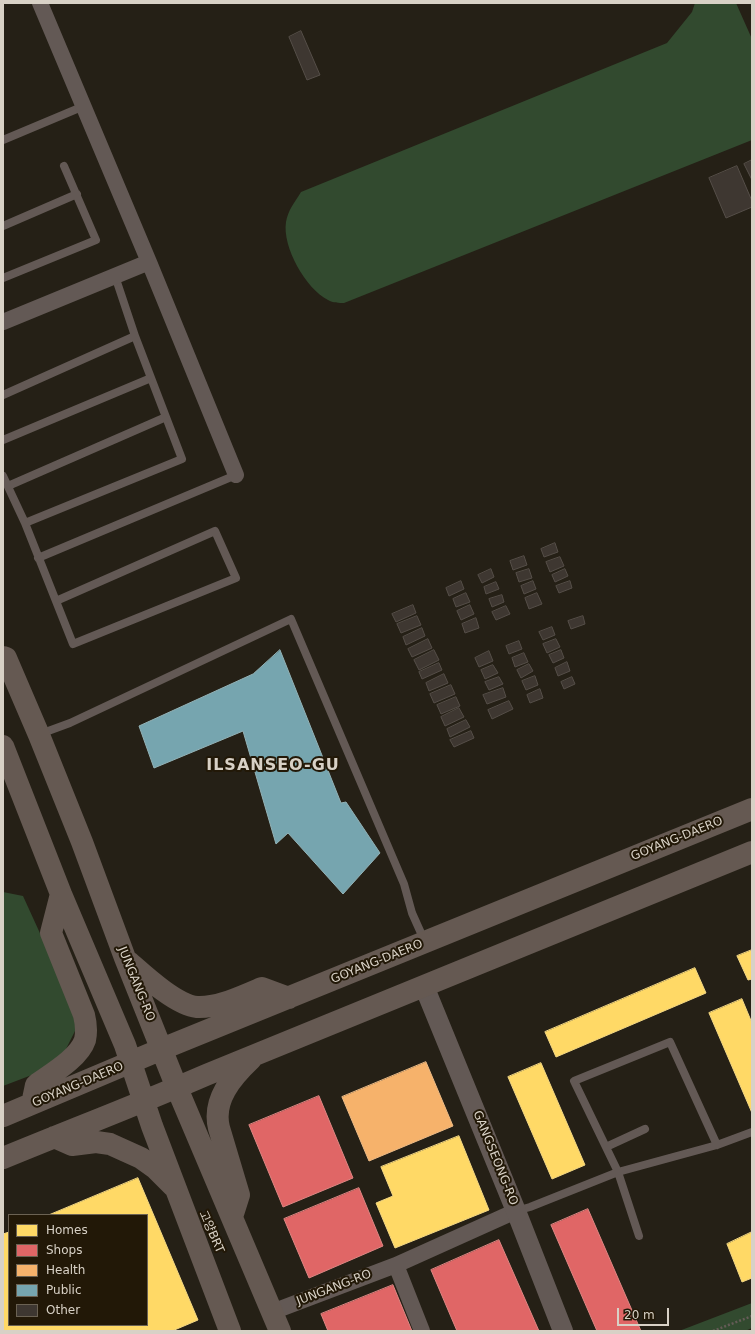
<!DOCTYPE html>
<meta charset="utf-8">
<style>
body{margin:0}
#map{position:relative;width:755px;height:1334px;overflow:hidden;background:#252016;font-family:"DejaVu Sans",sans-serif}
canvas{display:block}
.frame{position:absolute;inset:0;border:4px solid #d8d1c6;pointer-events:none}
.legend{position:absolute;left:8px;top:1214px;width:140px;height:112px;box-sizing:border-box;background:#221807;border:1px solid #6b6253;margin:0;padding:5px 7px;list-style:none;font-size:12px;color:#d8d1c6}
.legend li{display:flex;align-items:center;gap:8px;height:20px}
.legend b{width:20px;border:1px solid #6b6253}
.scale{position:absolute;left:617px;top:1308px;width:52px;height:18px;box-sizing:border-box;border:2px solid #d8d1c6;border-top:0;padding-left:5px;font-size:12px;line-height:14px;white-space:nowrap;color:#d8d1c6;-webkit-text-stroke:3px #221807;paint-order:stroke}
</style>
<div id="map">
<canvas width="755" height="1334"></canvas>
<div class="frame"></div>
<ul class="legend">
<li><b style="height:11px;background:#ffd966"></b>Homes</li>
<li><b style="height:11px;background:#e06666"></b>Shops</li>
<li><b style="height:11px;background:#f6b26b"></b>Health</li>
<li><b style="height:11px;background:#76a5af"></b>Public</li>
<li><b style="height:11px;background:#3e3731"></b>Other</li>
</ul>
<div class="scale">20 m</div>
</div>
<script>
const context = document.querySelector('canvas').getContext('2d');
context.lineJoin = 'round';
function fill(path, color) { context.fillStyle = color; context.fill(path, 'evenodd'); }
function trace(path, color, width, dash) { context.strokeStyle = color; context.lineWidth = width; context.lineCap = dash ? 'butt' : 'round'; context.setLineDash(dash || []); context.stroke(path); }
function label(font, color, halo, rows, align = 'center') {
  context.font = font + ' "DejaVu Sans","Noto Sans KR",sans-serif'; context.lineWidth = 4; context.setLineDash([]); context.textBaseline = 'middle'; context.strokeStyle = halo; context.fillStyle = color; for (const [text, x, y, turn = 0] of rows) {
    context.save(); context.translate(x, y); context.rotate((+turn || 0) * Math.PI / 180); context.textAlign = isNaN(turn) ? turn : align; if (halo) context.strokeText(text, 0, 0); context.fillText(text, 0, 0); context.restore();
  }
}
fill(new Path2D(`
 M695 3H736L752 39V140L344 303C339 303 333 303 328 300 306 289 282 247 286 222 288 210 295 202 301 192L667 43 692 12Z
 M3 892 23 896 80 1021 58 1065 3 1086Z
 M752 1303V1328L745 1331H679Z`), '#324a2f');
const homes = new Path2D(`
 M752 950V979L748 980 737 956Z
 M695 968 706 993 556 1057 545 1032Z
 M742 999 752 1023V1113L709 1013Z
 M541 1063 585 1165 552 1179 508 1077Z
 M459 1136 489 1210 395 1248 376 1203 393 1196 381 1167Z
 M138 1178 198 1320 172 1331H3V1234L9 1232V1325H147V1215H49Z
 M752 1232V1278L742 1282 727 1244Z`);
fill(homes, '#ffd966');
trace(homes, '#f3d783', 1);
const shops = new Path2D(`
 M319 1096 353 1178 283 1207 249 1125Z
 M359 1188 383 1246 309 1278 284 1219Z
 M588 1209 641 1331H597L551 1225Z
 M499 1240 539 1331H457L431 1270Z
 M393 1285 412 1331H328L321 1314Z`);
fill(shops, '#e06666');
trace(shops, '#de8683', 1);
const health = new Path2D(`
 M426 1062 453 1126 369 1161 342 1097Z`);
fill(health, '#f6b26b');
trace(health, '#edbb86', 1);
const public = new Path2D(`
 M280 650 341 803 346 802 380 853 343 894 288 833 276 844 243 731 154 768 139 726 253 674Z`);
fill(public, '#76a5af');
trace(public, '#93b2b6', 1);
const building = new Path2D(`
 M301 31 320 75 307 80 289 37Z
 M752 160V180L744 164Z
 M737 166 752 201V207L726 218 709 178Z
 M555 543 558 552 544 557 541 549Z
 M524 556 527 565 513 570 510 561Z
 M560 557 564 566 550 572 546 562Z
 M491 569 494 577 482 583 478 575Z
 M529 569 532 578 519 582 516 573Z
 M565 569 568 576 555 582 552 575Z
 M461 581 464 589 449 596 446 588Z
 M533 581 536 589 524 594 521 586Z
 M570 581 572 588 559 593 556 586Z
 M496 582 499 589 486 594 484 587Z
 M466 593 470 602 456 607 453 599Z
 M537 593 542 604 529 609 525 598Z
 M502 595 504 602 492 607 489 599Z
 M413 605 416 613 396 622 392 614Z
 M470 605 474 614 461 620 457 611Z
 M506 606 510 614 496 620 492 612Z
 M417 616 421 625 401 633 397 624Z
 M583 616 585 624 571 629 568 621Z
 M476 618 479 628 465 633 462 624Z
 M552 627 555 635 543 640 539 632Z
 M422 628 425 636 406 645 403 637Z
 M428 639 432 648 412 657 408 649Z
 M556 639 560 647 547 653 543 644Z
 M519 641 522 649 509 654 506 646Z
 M434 650 439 660 419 670 414 660Z
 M561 650 564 658 553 663 549 655Z
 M489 651 493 661 479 667 475 658Z
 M524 653 528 662 515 667 512 658Z
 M567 662 570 671 558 676 555 668Z
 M439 663 442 670 422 679 419 672Z
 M529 664 533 671 521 678 517 670Z
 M493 665 498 673 485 679 481 670Z
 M444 674 448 683 429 691 426 683Z
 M535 676 538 685 526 690 522 681Z
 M499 677 503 684 489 690 485 682Z
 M572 677 575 684 564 689 561 682Z
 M451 685 455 694 434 703 430 694Z
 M503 688 506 697 487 704 483 695Z
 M540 689 543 698 530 703 527 695Z
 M456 697 460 706 441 714 437 705Z
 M509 701 513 709 492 719 488 710Z
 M459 708 464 717 445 726 441 717Z
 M466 720 470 727 450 737 447 729Z
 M471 731 474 738 454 747 450 740Z`);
fill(building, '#3e3731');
trace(building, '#554e48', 1);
trace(new Path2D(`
 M713 1331 752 1316`), '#655c57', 2.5, [2, 2]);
trace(new Path2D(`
 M3 140 84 106
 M3 226 77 194
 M3 278 96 240 64 166
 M3 395 135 336
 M3 440 151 378
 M3 476 25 523 73 644 236 578 215 531 56 601
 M8 486 166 417
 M25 523 182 459 135 336 115 276
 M38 558 236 475
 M40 734 70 723 291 619 404 884 412 913 425 942
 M606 1147 645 1129
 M516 1211 530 1207 618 1172 717 1145 752 1132
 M639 1236 618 1172 574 1081 670 1042 717 1145`), '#635955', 8);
trace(new Path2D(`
 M40 3 149 262 236 475
 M3 322 149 262
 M396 1265 422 1331
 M272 1312 396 1265 516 1211`), '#635955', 16);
trace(new Path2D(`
 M424 986 516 1211 563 1331`), '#635955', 20);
trace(new Path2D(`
 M3 657 6 658 39 735 82 842 125 958 177 1088 280 1331
 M3 746 61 894 125 1045 152 1126 230 1331
 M129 962C145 976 176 1005 197 1007 219 1008 242 996 262 988L289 998
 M32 1104 36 1085C51 1074 79 1058 85 1040 87 1031 86 1023 84 1015L51 933 61 894
 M3 1116 162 1049 752 809
 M54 1137 72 1145 96 1142 110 1144 141 1158 155 1168 173 1186
 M3 1158C71 1130 139 1104 206 1075L752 852
 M232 1217 239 1195 219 1128C212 1100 232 1077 251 1059`), '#655952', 22);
label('12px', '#d8d1c6', '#221807', [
 ["GOYANG-DAERO",677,839,-22],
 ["GOYANG-DAERO",377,962,-22],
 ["JUNGANG-RO",136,984,68],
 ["GOYANG-DAERO",78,1085,-23],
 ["GANGSEONG-RO",495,1158,68],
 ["고양BRT",211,1232,66],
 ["JUNGANG-RO",334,1288,-21]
]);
context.letterSpacing = '1px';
label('bold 16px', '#d8d1c6', '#221807', [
 ["ILSANSEO-GU",273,766]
]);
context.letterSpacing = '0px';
</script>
